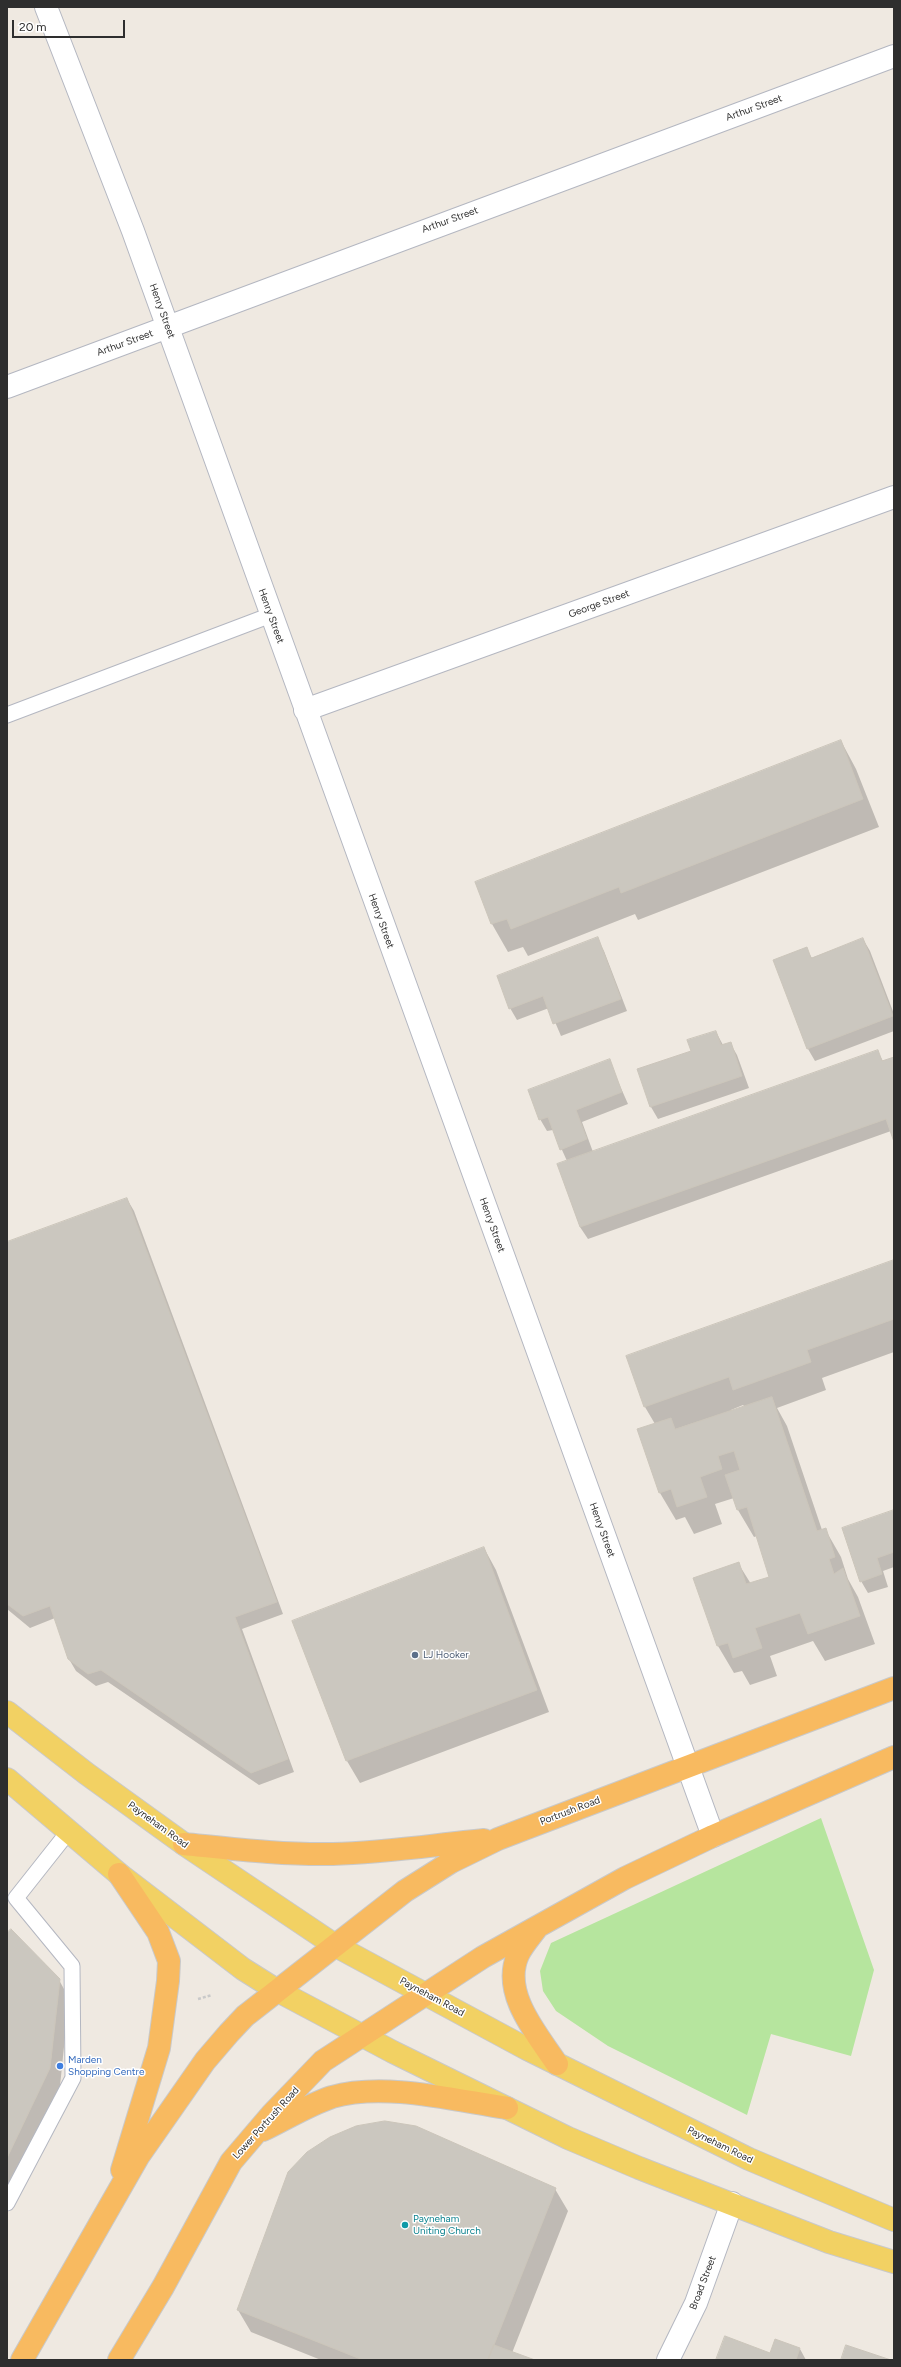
<!DOCTYPE html>
<style>
body{margin:0}
#map{position:relative;width:901px;height:2367px;overflow:hidden;background:#efe9e1;font-family:Figtree,sans-serif}
canvas{display:block}
.frame{position:absolute;inset:0;border:8px solid #2e2e2e;pointer-events:none}
.scale{position:absolute;left:12px;top:20px;width:113px;height:18px;box-sizing:border-box;border:2px solid #2e2e2e;border-top:0;padding-left:5px;font-size:12px;line-height:14px;white-space:nowrap;color:#2e2e2e;-webkit-text-stroke:3px #fff;paint-order:stroke}
</style>
<div id="map">
<canvas width="901" height="2367"></canvas>
<div class="frame"></div>
<div class="scale">20 m</div>
</div>
<script>
const context = document.querySelector('canvas').getContext('2d');
context.lineJoin = 'round';
function fill(path, color) { context.fillStyle = color; context.fill(path, 'evenodd'); }
function trace(path, color, width, dash) { context.strokeStyle = color; context.lineWidth = width; context.lineCap = dash ? 'butt' : 'round'; context.setLineDash(dash || []); context.stroke(path); }
function label(font, color, halo, rows, align = 'center') {
  context.font = font + ' Figtree,sans-serif'; context.lineWidth = 3; context.setLineDash([]); context.textBaseline = 'middle'; context.strokeStyle = halo; context.fillStyle = color; for (const [text, x, y, turn = 0] of rows) {
    context.save(); context.translate(x, y); context.rotate((+turn || 0) * Math.PI / 180); context.textAlign = isNaN(turn) ? turn : align; if (halo) context.strokeText(text, 0, 0); context.fillText(text, 0, 0); context.restore();
  }
}
fill(new Path2D(`
 M821 1818 874 1970 851 2056 771 2034 747 2115 608 2046 556 2011 543 1991 540 1971 551 1943Z`), '#b6e59e');
fill(new Path2D(`
 M841 741 856 769 879 827 638 920 635 914 528 956 523 947 508 952 492 924 476 883Z
 M597 938 604 951 627 1011 561 1036 549 1008 517 1020 510 1008Z
 M863 939 870 951 894 1014V1031L815 1061 808 1049 774 961 806 949 812 958Z
 M716 1032 723 1045 730 1043 737 1055 749 1088 658 1119 651 1107 693 1051Z
 M877 1051 883 1061 894 1058V1139L891 1131 588 1239 580 1227 558 1164 567 1161 553 1130 547 1131 540 1119 609 1061 628 1104 582 1122 593 1152Z
 M127 1199 134 1211 283 1614 242 1629 294 1772 259 1785 108 1682 96 1686 76 1671 69 1659 55 1618 30 1628 7 1609V1243Z
 M894 1261V1352L822 1378 826 1390 777 1408 787 1426 822 1530 825 1529 841 1557 848 1579 858 1597 875 1644 825 1661 813 1641 770 1656 777 1676 750 1685 742 1671 734 1673 718 1646 738 1563 751 1584 770 1577 757 1536 754 1537 738 1510 734 1498 715 1504 722 1524 694 1534 685 1517 676 1520 660 1493 655 1424 645 1407 627 1357ZM743 1405 745 1407 732 1411 731 1410Z
 M894 1512V1567L883 1571 888 1587 868 1593 861 1581Z
 M484 1548 496 1570 549 1712 360 1783 347 1761 293 1622Z
 M7 1934 59 1980 69 1998 60 2086 7 2197Z
 M555 2189 568 2211 512 2353 532 2360H321L251 2332 238 2310Z
 M800 2349 806 2360H717L771 2354Z`), '#0003');
const building = new Path2D(`
 M841 740 863 799 621 893 619 887 511 929 507 919 491 924 475 882Z
 M598 937 621 999 553 1024 543 996 509 1009 497 976Z
 M863 938 893 1016 807 1049 773 960 807 947 811 958Z
 M716 1031 721 1045 731 1042 742 1076 650 1107 637 1069 691 1051 687 1040Z
 M878 1050 882 1061 894 1057V1142L886 1119 580 1227 557 1164Z
 M610 1059 622 1092 576 1110 587 1139 560 1150 548 1117 539 1120 528 1090Z
 M127 1198 277 1602 235 1617 288 1759 251 1773 101 1670 88 1674 68 1659 50 1606 23 1616 7 1604V1242Z
 M894 1260V1319L807 1350 811 1362 733 1390 729 1377 644 1407 626 1356Z
 M772 1397 817 1531 826 1528 835 1557 829 1559 834 1574 843 1568 860 1616 808 1634 800 1613 755 1628 762 1648 733 1658 728 1643 717 1646 693 1578 739 1562 746 1584 769 1577 747 1507 737 1510 725 1475 740 1470 734 1451 718 1456 722 1469 700 1477 707 1497 677 1507 671 1489 659 1493 637 1429 671 1418 675 1429Z
 M894 1510V1552L877 1558 882 1574 860 1582 842 1528Z
 M484 1547 537 1690 346 1761 292 1621Z
 M11 1929 60 1979 50 2068 7 2158V1933Z
 M385 2121 416 2126 556 2188 488 2360H363L237 2310 288 2172 307 2152 330 2137 356 2126Z
 M725 2336 770 2353 775 2339 800 2348 796 2360H716Z
 M494 2345 535 2360H488Z
 M846 2345 891 2360H841Z`);
fill(building, '#cbc7bf');
trace(building, '#cbc5ba', 1);
const service = new Path2D(`
 M7 715 271 615
 M7 2203 73 2078 72 1966 16 1898 69 1831`);
const minor = new Path2D(`
 M46 7 133 231 713 1836
 M7 387 894 56
 M305 710 894 497
 M668 2360 696 2303 732 2203`);
const primary = new Path2D(`
 M7 1712 87 1774 184 1844 336 1946 527 2049 749 2159 894 2220
 M7 1779 119 1874 243 1969 278 1991 393 2052 568 2138 639 2168 829 2242 894 2262`);
const trunk = new Path2D(`
 M184 1844C234 1849 283 1855 333 1854 384 1853 433 1845 484 1840
 M119 1874 158 1932 169 1961 168 1981 159 2048 122 2170
 M536 1929C530 1937 522 1946 518 1955 501 1993 537 2034 557 2064
 M263 2130C286 2119 308 2105 332 2097 384 2082 453 2100 507 2108
 M22 2360 138 2157 205 2061 229 2033 245 2016 405 1891 451 1862 498 1839 894 1688
 M119 2360 163 2287 231 2162 272 2114 323 2061 483 1957 625 1878 713 1836 894 1757`);
trace(service, '#b4b7c1', 17);
trace(minor, '#b4b7c1', 24);
trace(primary, '#c9c9c9', 24);
trace(trunk, '#c9c9c9', 24);
trace(new Path2D(`
 M198 1999 212 1995`), '#c9c9c9', 2.5, [3, 2]);
trace(service, '#fff', 15);
trace(minor, '#fff', 22);
trace(primary, '#f2d163', 22);
trace(trunk, '#f8ba60', 22);
for (const [x, y, r, color] of [
 [415,1655,4,"#5c6f8a"],
 [60,2066,4,"#3f7fe0"],
 [405,2225,4,"#0f9aa8"]
]) { const dot = new Path2D(); dot.arc(x, y, r, 0, 2 * Math.PI); context.fillStyle = color; context.fill(dot); trace(dot, '#fff', 1.5); }
label('10px', '#2e2e2e', '#fff', [
 ["Arthur Street",754,108,-20],
 ["Arthur Street",450,220,-20],
 ["Henry Street",162,311,70],
 ["Arthur Street",125,343,-20],
 ["George Street",599,604,-20],
 ["Henry Street",271,616,70],
 ["Henry Street",381,921,70],
 ["Henry Street",492,1225,70],
 ["Henry Street",602,1530,70],
 ["Portrush Road",570,1811,-21],
 ["Payneham Road",158,1825,36],
 ["Payneham Road",432,1997,28],
 ["Lower Portrush Road",266,2123,-48],
 ["Payneham Road",720,2145,26],
 ["Broad Street",703,2283,-69]
]);
label('10px', '#4e5e75', '#fff', [
 ["LJ Hooker",423,1655]
], 'left');
label('10px', '#366cbe', '#fff', [
 ["Marden",68,2060],
 ["Shopping Centre",68,2072]
], 'left');
label('10px', '#0d838f', '#fff', [
 ["Payneham",413,2219],
 ["Uniting Church",413,2231]
], 'left');
</script>
